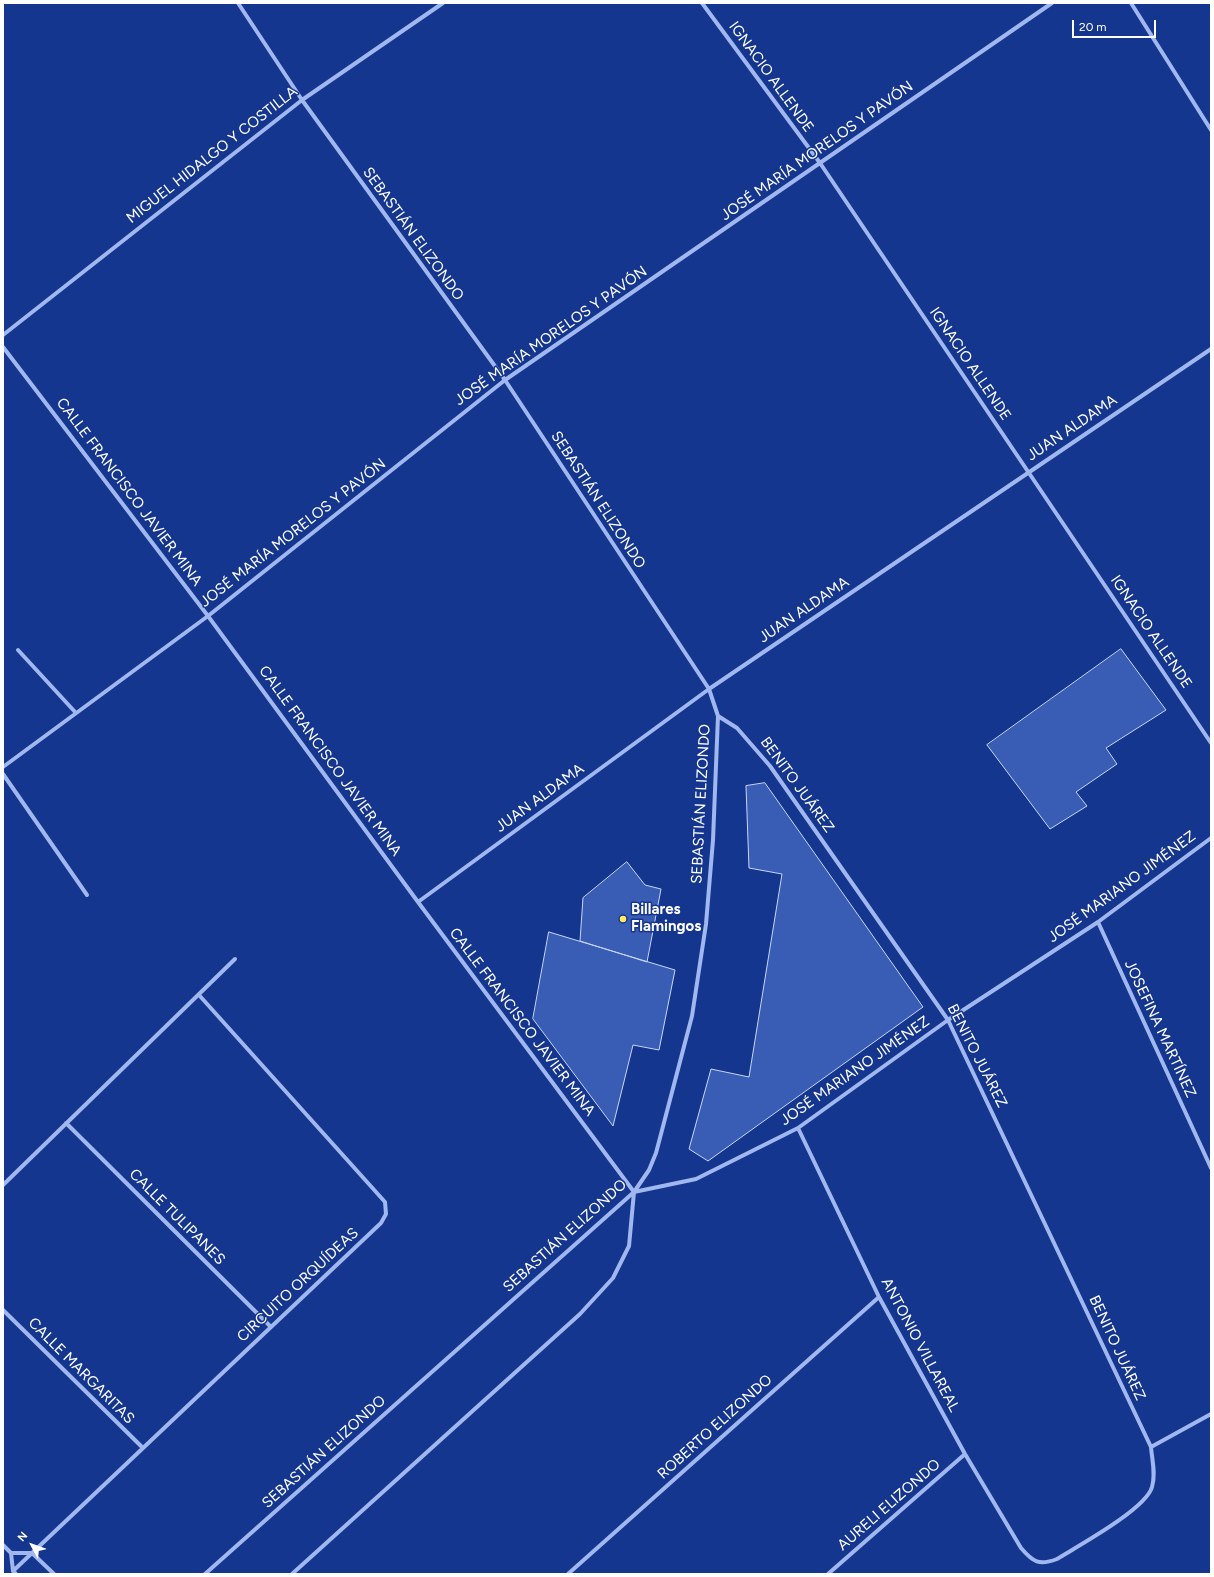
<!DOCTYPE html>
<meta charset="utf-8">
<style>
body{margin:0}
#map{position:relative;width:1214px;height:1577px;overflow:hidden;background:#15368e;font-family:Figtree,sans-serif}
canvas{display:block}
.frame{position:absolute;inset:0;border:4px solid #fff;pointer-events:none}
.north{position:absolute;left:12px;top:1525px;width:40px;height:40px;-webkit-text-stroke:3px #15368e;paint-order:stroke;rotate:311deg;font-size:11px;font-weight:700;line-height:16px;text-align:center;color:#fff}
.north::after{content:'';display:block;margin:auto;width:14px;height:18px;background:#fff;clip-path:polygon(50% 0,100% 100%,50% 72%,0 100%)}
.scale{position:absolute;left:1072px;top:20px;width:84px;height:18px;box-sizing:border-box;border:2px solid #fff;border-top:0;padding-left:5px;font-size:12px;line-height:14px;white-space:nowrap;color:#fff;-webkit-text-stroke:3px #15368e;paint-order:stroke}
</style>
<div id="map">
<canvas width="1214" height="1577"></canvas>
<div class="frame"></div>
<div class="north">N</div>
<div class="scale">20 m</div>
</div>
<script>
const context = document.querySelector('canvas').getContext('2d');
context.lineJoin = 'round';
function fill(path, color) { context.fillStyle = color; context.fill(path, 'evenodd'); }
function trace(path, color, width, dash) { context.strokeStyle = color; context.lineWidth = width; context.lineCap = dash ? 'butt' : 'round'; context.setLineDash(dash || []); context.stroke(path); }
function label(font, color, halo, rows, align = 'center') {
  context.font = font + ' Figtree,sans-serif'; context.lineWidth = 3; context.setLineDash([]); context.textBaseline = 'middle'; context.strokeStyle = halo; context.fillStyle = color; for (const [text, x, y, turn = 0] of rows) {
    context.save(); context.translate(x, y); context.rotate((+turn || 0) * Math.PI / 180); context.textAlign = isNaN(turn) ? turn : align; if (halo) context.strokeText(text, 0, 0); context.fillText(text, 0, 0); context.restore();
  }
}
const building = new Path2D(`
 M1121 649 1166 710 1106 748 1117 764 1076 792 1087 806 1050 829 987 745Z
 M765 783 923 1007 708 1161 689 1149 711 1069 749 1077 782 874 749 868 746 786Z
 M627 862 645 885 661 889 647 962 580 941 583 898Z
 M549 932 675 970 659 1050 633 1045 613 1126 533 1019Z`);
fill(building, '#395cb5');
trace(building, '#c7d6fb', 1);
trace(new Path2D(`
 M702 3 820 163 1211 743
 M1131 3 1211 130
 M3 335 302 100 443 3
 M3 347 208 616 418 902 634 1192
 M18 650 76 713
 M718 716 737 728 770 766 948 1020 1151 1447
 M3 767 208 616 505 380 1052 3
 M3 774 87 895
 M418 902 709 689 1211 349
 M1098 922 1211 1168
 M66 1123 271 1327
 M798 1128 879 1297 965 1454 1021 1548C1033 1562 1039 1566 1057 1559 1078 1546 1146 1509 1152 1487 1156 1474 1152 1460 1151 1447L1211 1414
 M3 1185 235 959
 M634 1192 696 1179 798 1128 948 1020 1098 922 1211 838
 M3 1310 143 1448
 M3 1545 11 1553H32L54 1574
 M11 1553 13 1571 16 1574
 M13 1571 381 1223 386 1214 385 1202 199 995
 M205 1574 634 1192 649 1170 656 1153 692 1016 706 924 713 840 718 716 709 689 505 380 302 100 238 3
 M292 1574 580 1314 613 1278 629 1246 634 1192
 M568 1574 879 1297
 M828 1574 965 1454`), '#a0b7f0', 4);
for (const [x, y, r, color] of [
 [623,919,4,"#ffeb5f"]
]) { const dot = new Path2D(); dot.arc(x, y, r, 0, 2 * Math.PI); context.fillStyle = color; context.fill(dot); trace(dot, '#15368e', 1.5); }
label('15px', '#fff', '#15368e', [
 ["IGNACIO ALLENDE",771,77,54],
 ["JOSÉ MARÍA MORELOS Y PAVÓN",817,151,-35],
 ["MIGUEL HIDALGO Y COSTILLA",212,155,-38],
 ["SEBASTIÁN ELIZONDO",413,234,54],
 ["JOSÉ MARÍA MORELOS Y PAVÓN",551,336,-35],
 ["IGNACIO ALLENDE",970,364,56],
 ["JUAN ALDAMA",1072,428,-34],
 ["CALLE FRANCISCO JAVIER MINA",129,492,53],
 ["SEBASTIÁN ELIZONDO",598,500,57],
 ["JOSÉ MARÍA MORELOS Y PAVÓN",293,533,-38],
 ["JUAN ALDAMA",804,610,-34],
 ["IGNACIO ALLENDE",1151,632,56],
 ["CALLE FRANCISCO JAVIER MINA",330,761,54],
 ["BENITO JUÁREZ",797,785,54],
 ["JUAN ALDAMA",540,798,-36],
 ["SEBASTIÁN ELIZONDO",701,804,-87],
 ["JOSÉ MARIANO JIMÉNEZ",1122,887,-36],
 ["CALLE FRANCISCO JAVIER MINA",522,1022,53],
 ["JOSEFINA MARTÍNEZ",1160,1029,65],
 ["BENITO JUÁREZ",977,1056,63],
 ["JOSÉ MARIANO JIMÉNEZ",855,1071,-35],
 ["CALLE TULIPANES",177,1217,45],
 ["SEBASTIÁN ELIZONDO",565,1236,-42],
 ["CIRCUITO ORQUÍDEAS",298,1285,-43],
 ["ANTONIO VILLAREAL",920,1345,62],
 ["BENITO JUÁREZ",1117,1348,65],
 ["CALLE MARGARITAS",81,1371,45],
 ["ROBERTO ELIZONDO",715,1427,-42],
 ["SEBASTIÁN ELIZONDO",324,1452,-42],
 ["AURELI ELIZONDO",889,1505,-41]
]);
label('bold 15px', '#fff', '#15368e', [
 ["Billares",631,910],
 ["Flamingos",631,927]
], 'left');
</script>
